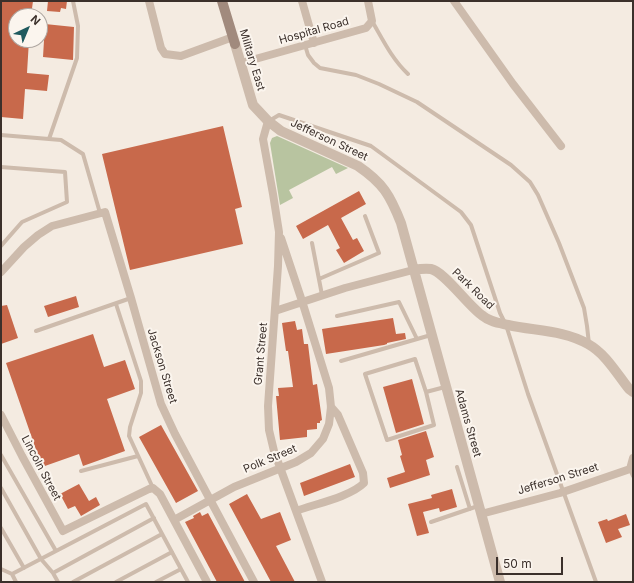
<!DOCTYPE html>
<style>
body{margin:0}
#map{position:relative;width:634px;height:583px;overflow:hidden;background:#f4ebe1;font-family:Inter,sans-serif}
canvas{display:block}
.frame{position:absolute;inset:0;border:2px solid #3b302b;pointer-events:none}
.north{position:absolute;left:8px;top:8px;width:40px;height:40px;box-sizing:border-box;background:#fbf5ee;border:1px solid #aea6a0;border-radius:50%;rotate:44deg;font-size:11px;font-weight:700;line-height:16px;text-align:center;color:#3b302b}
.north::after{content:'';display:block;margin:auto;width:14px;height:18px;background:#1f5a5e;clip-path:polygon(50% 0,100% 100%,50% 72%,0 100%)}
.scale{position:absolute;left:496px;top:557px;width:67px;height:18px;box-sizing:border-box;border:2px solid #3b302b;border-top:0;padding-left:5px;font-size:12px;line-height:14px;white-space:nowrap;color:#3b302b;-webkit-text-stroke:3px #fbf5ee;paint-order:stroke}
</style>
<div id="map">
<canvas width="634" height="583"></canvas>
<div class="frame"></div>
<div class="north">N</div>
<div class="scale">50 m</div>
</div>
<script>
const context = document.querySelector('canvas').getContext('2d');
context.lineJoin = 'round';
function fill(path, color) { context.fillStyle = color; context.fill(path, 'evenodd'); }
function trace(path, color, width, dash) { context.strokeStyle = color; context.lineWidth = width; context.lineCap = dash ? 'butt' : 'round'; context.setLineDash(dash || []); context.stroke(path); }
function label(font, color, halo, rows, align = 'center') {
  context.font = font + ' Inter,sans-serif'; context.lineWidth = 4; context.setLineDash([]); context.textBaseline = 'middle'; context.strokeStyle = halo; context.fillStyle = color; for (const [text, x, y, turn = 0] of rows) {
    context.save(); context.translate(x, y); context.rotate((+turn || 0) * Math.PI / 180); context.textAlign = isNaN(turn) ? turn : align; if (halo) context.strokeText(text, 0, 0); context.fillText(text, 0, 0); context.restore();
  }
}
fill(new Path2D(`
 M277 136 348 168 336 174 332 167 289 190 293 198 280 205 270 143 272 138Z`), '#b8c4a0');
fill(new Path2D(`
 M1 1H33L31 16H16V40H29L27 73 49 75 47 91 25 89 23 119 1 117Z
 M48 1H67L66 9 61 8 60 12 47 11Z
 M45 24 74 27 73 60 43 57Z
 M223 126 242 207 235 209 243 244 130 270 102 154Z
 M359 191 366 204 341 218 353 240 357 238 364 251 344 263 336 250 340 248 328 225 303 239 296 226Z
 M76 296 79 307 48 317 44 306Z
 M7 305 18 338 1 344V306Z
 M393 318 396 334 405 333 406 339 387 343V344L384 345 326 354 322 329Z
 M295 321 297 330 302 329 304 344H308L313 385 317 384 322 420 320 421V423H317V429L307 430V437L280 440 276 396H279L278 388 293 387 288 351H286L282 323Z
 M93 334 104 367 125 360 135 389 107 399 125 451 83 466 79 454 42 467 6 363Z
 M412 379 424 424 396 433 383 387Z
 M161 425 198 491 176 503 139 437Z
 M426 431 434 457 426 460 430 475 390 488 387 478 405 472 400 456 402 455 398 440Z
 M350 464 355 477 304 496 300 483Z
 M79 484 89 501 96 497 100 505 81 516 75 506 68 509 60 494Z
 M452 489 457 507 440 512 439 508 423 512 429 533 417 536 408 504 432 498 431 495Z
 M247 494 261 519 280 512 291 540 276 546 295 582H271L229 504Z
 M200 512 202 516 208 513 245 582H217L185 522 194 518 193 516Z
 M626 514 630 525 618 529 622 537 606 543 598 522 607 519 608 521Z`), '#c8694b');
trace(new Path2D(`
 M372 21C383 40 392 59 408 74
 M305 45 308 55 314 63 320 68 356 75 379 84 417 102 511 165 530 182 538 195 559 243 584 308 587 326 589 344
 M269 121 279 115 371 146 461 212 471 225 500 313 506 325 528 394 596 582
 M1 135 61 140 83 154 100 213
 M49 139 77 58 78 26 73 1
 M1 167 65 172 67 202 22 222 1 246
 M312 243 322 295
 M319 279 379 253 365 216
 M116 304 141 381V393L130 427 129 436 153 488
 M337 316 399 302 417 339
 M36 331 131 298
 M341 361 431 335
 M426 392 434 425 387 440 365 374 415 359 426 392 445 387
 M1 455 56 551
 M457 467 470 509
 M630 469 633 476
 M81 471 138 456
 M1 488 41 559 53 573 58 582
 M431 522 478 506
 M1 528 24 568
 M1 569 12 574 16 582
 M53 573 154 518
 M12 574 146 504 188 582
 M73 582 162 534
 M116 582 172 552
 M156 582 181 569`), '#cdbbac', 4);
trace(new Path2D(`
 M149 1 161 48 165 54 181 56 233 37
 M302 1 314 43
 M454 1 513 84 561 146
 M241 63 366 28 372 21 368 1
 M268 121 263 139 273 194 279 232 278 266 268 406 269 430 274 451 322 582
 M1 272 24 247 38 235 52 226 105 212 131 298 161 404 175 434 254 582
 M275 311 345 288 413 270
 M1 415 22 456 63 531 149 489 153 488 160 494 207 582
 M296 511C315 504 350 497 364 483L363 473 338 415 331 407
 M481 514 560 493 630 469 633 458
 M174 520 234 487 296 462 311 453 323 439 329 424 331 407 329 388 302 301 281 238`), '#cdbbac', 8);
trace(new Path2D(`
 M235 44 253 105 268 121 281 131 358 166C383 183 390 195 401 223L500 582
 M413 270C419 269 425 268 431 269 445 272 468 306 483 316 490 322 499 323 508 325 535 331 564 330 588 344 606 354 617 374 629 389L633 392`), '#cdbbac', 10);
trace(new Path2D(`
 M222 1 235 44`), '#a18a7d', 10);
label('11px', '#3b302b', '#fbf5ee', [
 ["Hospital Road",314,31,-16],
 ["Military East",252,60,73],
 ["Jefferson Street",329,140,25],
 ["Park Road",473,289,44],
 ["Grant Street",261,354,-85],
 ["Jackson Street",162,366,73],
 ["Adams Street",468,423,74],
 ["Polk Street",270,459,-23],
 ["Lincoln Street",41,468,62],
 ["Jefferson Street",558,479,-17]
]);
</script>
